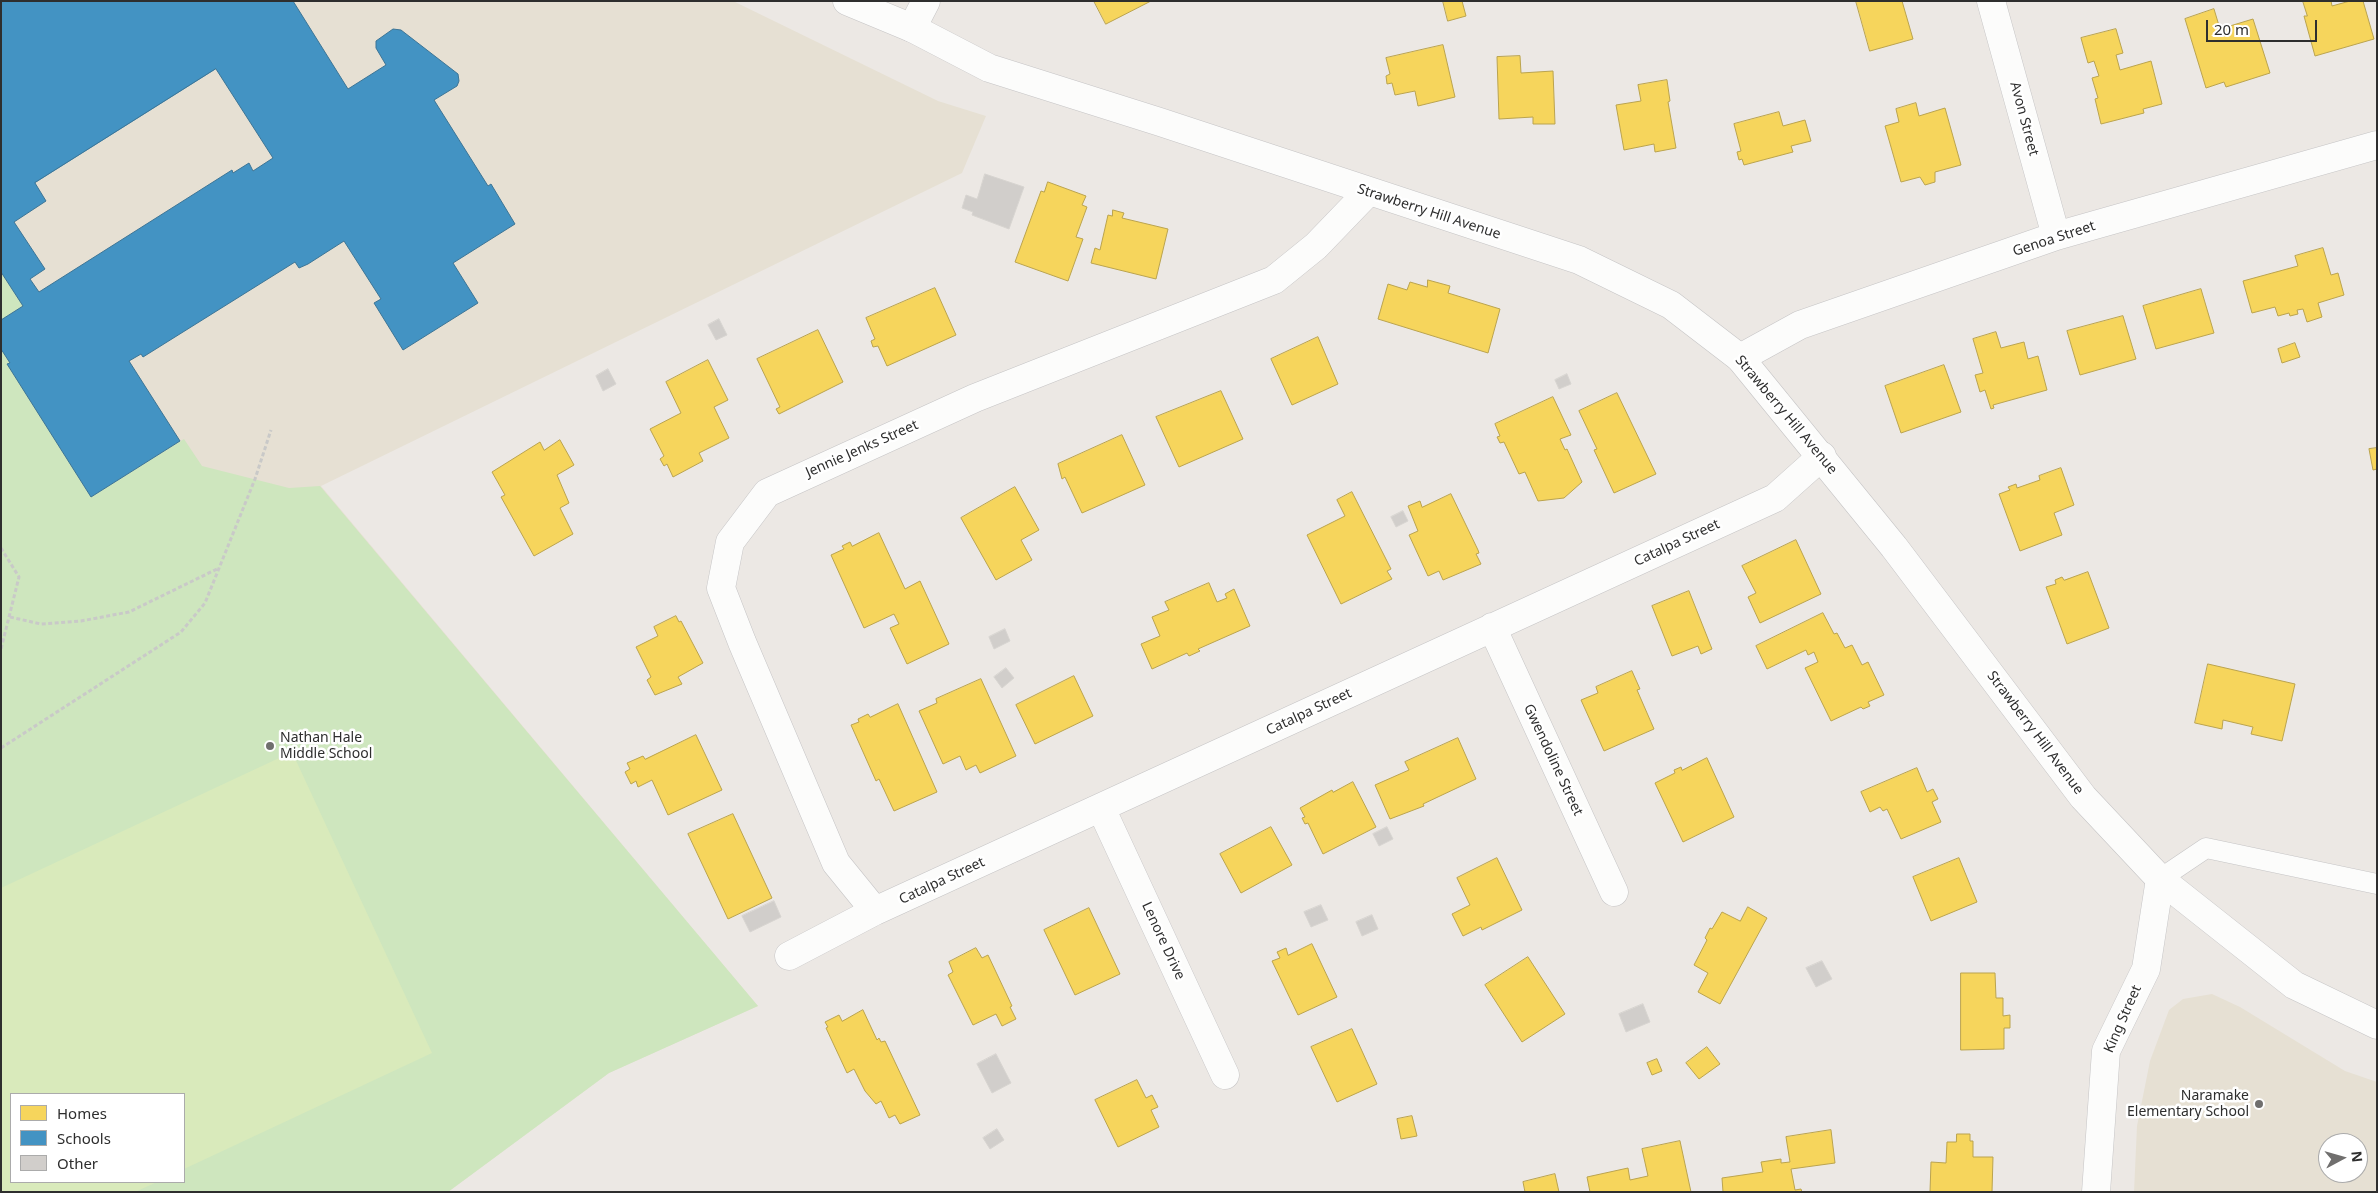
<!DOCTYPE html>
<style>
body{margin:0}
#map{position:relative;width:2378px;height:1193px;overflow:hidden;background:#ece8e4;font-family:"Noto Sans",sans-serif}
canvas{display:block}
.frame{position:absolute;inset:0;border:2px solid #2e2e2e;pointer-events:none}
.legend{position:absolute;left:10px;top:1093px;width:175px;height:90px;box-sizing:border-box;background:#fff;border:1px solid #ababab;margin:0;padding:6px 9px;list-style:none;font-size:15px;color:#2e2e2e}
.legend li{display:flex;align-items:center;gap:10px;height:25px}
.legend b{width:25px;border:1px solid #ababab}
.north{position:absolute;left:2318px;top:1133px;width:50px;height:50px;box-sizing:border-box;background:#fff;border:1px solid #ababab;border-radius:50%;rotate:84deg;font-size:14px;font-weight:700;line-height:20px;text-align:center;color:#2e2e2e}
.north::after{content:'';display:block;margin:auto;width:18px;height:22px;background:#706f6e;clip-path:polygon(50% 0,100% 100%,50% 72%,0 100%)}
.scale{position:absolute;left:2206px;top:20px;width:111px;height:22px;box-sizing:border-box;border:2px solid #2e2e2e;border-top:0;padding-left:6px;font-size:15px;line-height:18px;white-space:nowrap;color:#2e2e2e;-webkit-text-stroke:4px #fff;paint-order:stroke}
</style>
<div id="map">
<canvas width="2378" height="1193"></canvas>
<div class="frame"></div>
<ul class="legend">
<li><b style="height:14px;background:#f6d55c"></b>Homes</li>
<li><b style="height:14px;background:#4393c3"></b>Schools</li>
<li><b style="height:14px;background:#d1cecb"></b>Other</li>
</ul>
<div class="north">N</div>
<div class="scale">20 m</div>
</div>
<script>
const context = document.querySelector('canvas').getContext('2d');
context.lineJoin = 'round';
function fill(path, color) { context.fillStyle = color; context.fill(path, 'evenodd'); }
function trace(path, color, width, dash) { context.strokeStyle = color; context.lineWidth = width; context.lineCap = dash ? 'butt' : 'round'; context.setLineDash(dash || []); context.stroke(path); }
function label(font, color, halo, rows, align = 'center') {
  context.font = font + ' "Noto Sans",sans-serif'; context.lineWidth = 5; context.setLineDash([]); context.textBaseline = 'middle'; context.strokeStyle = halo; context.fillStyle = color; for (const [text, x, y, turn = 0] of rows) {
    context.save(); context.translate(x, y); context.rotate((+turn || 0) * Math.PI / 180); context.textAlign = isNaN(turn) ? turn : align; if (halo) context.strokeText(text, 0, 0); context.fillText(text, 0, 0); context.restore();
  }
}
fill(new Path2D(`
 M1 1H733L938 101 986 116 962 173 321 486 758 1006 609 1073 448 1192H1ZM11 1094H184V1182H11Z
 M2212 994 2240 1007 2345 1071 2377 1082V1192H2134L2137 1126 2150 1061 2169 1010 2183 999ZM2328 1143H2358V1173H2328Z`), '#e6e0d3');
fill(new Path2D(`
 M1 272 23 306 1 320Z
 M1 349 10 363 8 364 91 497 184 439 202 466 289 488 320 486 758 1006 609 1073 448 1192H1ZM11 1094H184V1182H11Z`), '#cee6be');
fill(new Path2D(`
 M292 752 432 1053 184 1169V1094H11V1182H157L135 1192H1V888Z`), '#d9eabb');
const homes = new Path2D(`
 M1094 1H1151L1106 24Z
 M1443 1H1462L1466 16 1448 21Z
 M1856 1H1902L1913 39 1870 51Z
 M2303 1H2331L2332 6 2350 1H2363L2374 39 2315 56 2304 16H2307Z
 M2214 9 2220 29 2253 19 2270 73 2226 87 2224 82 2206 88 2185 19Z
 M2116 29 2123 53 2116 55 2120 70 2151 61 2162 104 2143 109 2144 113 2101 124 2095 99 2098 98 2092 78 2099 76 2094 61 2088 63 2081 38Z
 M1443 45 1455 97 1418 106 1415 91 1395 95 1392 83 1387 84 1386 76 1390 74 1386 58Z
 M1520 56 1521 73 1553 71 1555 124H1533V117L1499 119 1497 57Z
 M1667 80 1670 101 1668 102 1676 148 1655 152 1654 144 1624 150 1616 105 1641 101 1638 85Z
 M1916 103 1919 116 1945 108 1961 165 1935 172V182L1925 185 1920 177 1901 182 1885 126 1899 122 1896 109Z
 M1779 112 1783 126 1805 120 1811 141 1791 146 1793 152 1744 165 1742 159 1739 160 1737 152 1741 151 1734 124Z
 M1048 182 1086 196 1082 205 1087 207 1076 237 1083 239 1068 281 1015 262 1041 191 1044 192Z
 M1113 210 1124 213 1122 218 1168 229 1156 279 1091 263 1095 248 1100 250 1108 215 1112 216Z
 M2323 248 2331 275 2338 273 2344 295 2318 303 2322 317 2307 322 2303 309 2297 310 2298 314 2290 316 2289 313 2278 316 2275 307 2252 313 2243 281 2298 266 2295 256Z
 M1428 280 1450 286 1448 293 1500 309 1488 353 1378 319 1388 284 1407 290 1410 282 1427 287Z
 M935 288 956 335 887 366 878 346 873 347 871 341 875 339 866 318Z
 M2201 289 2214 333 2156 349 2143 306Z
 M2123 316 2136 359 2080 375 2067 331Z
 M818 330 843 382 779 414 776 409 780 407 757 359Z
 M1996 332 2001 348 2024 342 2028 359 2038 356 2047 390 1993 405 1994 408 1991 409 1985 390 1980 392 1975 375 1983 373 1973 339Z
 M1318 337 1338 384 1292 405 1271 359Z
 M2295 343 2300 357 2282 363 2278 349Z
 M708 360 728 400 714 407 729 438 699 453 703 461 673 477 667 464 664 466 660 459 664 456 650 429 681 413 666 382Z
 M1944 365 1961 412 1901 433 1885 386Z
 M1221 391 1243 439 1179 467 1156 417Z
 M1617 393 1656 474 1614 493 1594 450 1597 449 1579 411Z
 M1553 397 1571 435 1560 439 1565 450 1567 449 1582 482 1564 498 1538 501 1525 472 1519 474 1504 442 1500 443 1497 437 1500 436 1495 424Z
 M1122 435 1145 485 1082 513 1065 477 1062 479 1058 464Z
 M560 440 574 465 557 475 569 503 560 508 573 534 534 556 501 497 505 495 492 472 540 442 544 450Z
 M2377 448V469L2373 470 2369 449Z
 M2061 468 2074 505 2054 513 2062 535 2020 551 1999 494 2010 490 2008 487 2016 484 2017 488 2040 480 2039 476Z
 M1015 487 1039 530 1021 540 1032 560 996 580 961 518Z
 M1352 492 1391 569 1387 571 1392 579 1341 604 1307 535 1345 516 1337 500Z
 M1451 494 1478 550 1479 553 1476 554 1481 564 1443 580 1439 571 1428 576 1409 535 1418 531 1408 506 1420 501 1422 507Z
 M879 533 905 589 920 581 949 644 907 664 890 628 899 624 894 614 864 628 831 555 844 549 842 546 850 542 852 546Z
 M1796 540 1821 594 1760 623 1748 597 1756 593 1742 566Z
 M2088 572 2109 628 2067 644 2046 587 2056 584 2055 580 2062 577 2064 580Z
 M1209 583 1217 602 1227 598 1225 594 1234 589 1250 626 1198 649 1200 651 1189 656 1187 653 1152 669 1141 644 1160 636 1152 617 1169 610 1165 602Z
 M1689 591 1712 649 1701 654 1698 646 1672 656 1652 606Z
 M1823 613 1834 634 1837 633 1845 648 1852 645 1862 665 1868 662 1884 695 1868 702 1870 706 1863 709 1861 707 1831 721 1805 668 1818 662 1814 652 1808 655 1806 650 1767 669 1756 646Z
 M676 616 679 622 681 621 703 663 678 677 682 684 655 695 647 680 651 677 636 647 658 636 654 627Z
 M2208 664 2295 684 2282 741 2251 734 2253 727 2223 720 2222 729 2195 723Z
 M1632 671 1640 689 1637 690 1654 729 1604 751 1581 700 1598 693 1596 687Z
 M1074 676 1093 716 1035 744 1016 705Z
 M981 679 1016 756 980 773 976 765 966 770 960 756 943 764 919 711 937 703 936 699Z
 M898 704 937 792 894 811 879 779 876 781 851 725 859 722 858 719 868 714 870 717Z
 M696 735 722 790 668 815 652 780 638 787 636 781 631 784 625 772 630 769 627 763 643 756 645 759Z
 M1458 738 1476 779 1423 804 1424 806 1390 819 1375 785 1409 770 1405 762Z
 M1707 758 1734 817 1683 842 1655 783 1675 773 1674 770 1681 767 1682 770Z
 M1917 768 1927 792 1933 789 1938 799 1932 802 1941 822 1901 839 1887 809 1883 811 1880 807 1870 812 1861 792Z
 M1353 782 1376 827 1323 854 1308 823 1305 824 1302 818 1305 817 1300 808 1332 790 1333 792Z
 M733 814 772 898 728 919 688 834Z
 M1271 827 1292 865 1241 893 1220 854Z
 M1497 858 1522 910 1482 930 1481 927 1463 936 1452 914 1470 905 1457 878Z
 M1959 858 1977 902 1931 921 1913 877Z
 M1748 907 1767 918 1720 1004 1698 992 1708 973 1694 965 1707 940 1705 938 1710 928 1712 929 1722 912 1740 921Z
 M1089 908 1120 974 1075 995 1044 930Z
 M1312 944 1337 997 1298 1015 1272 961 1280 958 1277 952 1286 948 1288 955Z
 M976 948 982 958 988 955 1012 1006 1010 1007 1016 1019 1002 1026 996 1014 973 1025 948 975 953 972 949 962Z
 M1528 957 1565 1014 1522 1042 1485 985Z
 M1961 973H1995L1996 998H2003V1016L2010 1015V1028H2004V1049L1961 1050Z
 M863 1010 877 1040 879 1038 881 1042 885 1041 920 1115 900 1124 895 1115 889 1118 881 1101 876 1104 865 1091 854 1069 847 1073 826 1028 828 1027 825 1022 839 1015 842 1021Z
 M1352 1029 1377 1084 1337 1102 1311 1047Z
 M1707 1047 1720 1064 1699 1079 1686 1063Z
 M1657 1059 1662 1071 1652 1075 1647 1063Z
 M1137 1080 1146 1098 1152 1095 1158 1107 1151 1110 1159 1127 1118 1147 1095 1100Z
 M1412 1116 1417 1136 1401 1139 1397 1119Z
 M1831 1130 1835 1163 1791 1169 1795 1190 1801 1189 1802 1192H1723L1722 1178 1763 1172 1761 1162 1781 1159V1163L1790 1162 1786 1137Z
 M1957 1134H1970V1141H1973V1157H1993L1992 1192H1930L1931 1162 1946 1163 1947 1142H1956Z
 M1680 1141 1691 1192H1590L1587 1177 1628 1168 1630 1180 1648 1176 1642 1149Z
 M1555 1174 1559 1192H1525L1523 1182Z`);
fill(homes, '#f6d55c');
trace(homes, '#baa34e', 1);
const schools = new Path2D(`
 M1 1H293L348 89 386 65 376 48V41L393 29 401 30 458 74 459 81 457 86 434 100 488 186 491 184 515 224 453 263 478 303 403 350 374 303 381 299 344 241 308 264 299 268 295 262 143 357 141 354 129 361 180 441 91 497 7 364 10 363 1 349V320L23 306 1 272ZM216 69 273 158 253 171 249 163 233 173 232 170 39 292 30 279 45 269 14 222 46 201 35 183Z`);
fill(schools, '#4393c3');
trace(schools, '#3d7596', 1);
const building = new Path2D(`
 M985 174 1024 187 1009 229 972 215 973 212 962 208 966 195 977 199Z
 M719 319 727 335 716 340 708 325Z
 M608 369 616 384 603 391 596 376Z
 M1567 374 1571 384 1559 389 1555 380Z
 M1403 511 1408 521 1396 527 1391 517Z
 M1005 629 1010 641 994 649 989 637Z
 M1006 668 1014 678 1002 688 994 677Z
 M1387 827 1393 839 1379 846 1373 834Z
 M774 901 781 917 750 932 742 916Z
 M1321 905 1328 920 1311 927 1304 912Z
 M1372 915 1378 929 1362 936 1356 922Z
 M1822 961 1832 979 1816 987 1806 968Z
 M1643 1004 1650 1022 1626 1032 1619 1014Z
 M996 1054 1011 1083 992 1093 977 1064Z
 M997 1129 1004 1140 990 1149 983 1138Z`);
fill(building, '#d1cecb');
trace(building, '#d7d4d0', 1);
const service = new Path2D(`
 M2160 879 2206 848 2377 884`);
const minor = new Path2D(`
 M1991 1 2056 236
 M912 28 926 1
 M1740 358 1800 325 2056 236 2377 145
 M1492 627 1614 892
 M1101 808 1225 1075
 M875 911 836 863 742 642 721 588 730 542 767 493 975 398 1274 280 1316 246 1368 192
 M789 956 875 911 1775 498 1822 456
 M2096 1192 2106 1051 2146 969 2160 879`);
const secondary = new Path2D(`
 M847 1 912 28 989 68 1160 122 1579 260 1671 305 1740 358 1894 547 2083 797 2160 879 2294 985 2377 1025`);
trace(service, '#c5c4c5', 21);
trace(minor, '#c5c4c5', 29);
trace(secondary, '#c5c4c5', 29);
trace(new Path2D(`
 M1 548 19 577 1 649
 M10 617 41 624 81 621 129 612 217 569
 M1 748 181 632 205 603 255 479 271 430`), '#c9c9c8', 3, [4, 2.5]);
trace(service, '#fcfcfb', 20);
trace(minor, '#fcfcfb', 28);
trace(secondary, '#fcfcfb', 28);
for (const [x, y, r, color] of [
 [270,746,5,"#706f6e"],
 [2259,1104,5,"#706f6e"]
]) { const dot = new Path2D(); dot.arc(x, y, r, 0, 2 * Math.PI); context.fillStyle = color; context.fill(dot); trace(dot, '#fff', 2); }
label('14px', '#2e2e2e', '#fff', [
 ["Avon Street",2024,119,75],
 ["Strawberry Hill Avenue",1429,212,18],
 ["Genoa Street",2054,239,-18],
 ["Strawberry Hill Avenue",1786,415,50],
 ["Jennie Jenks Street",862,449,-24],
 ["Catalpa Street",1677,543,-25],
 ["Catalpa Street",1309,712,-25],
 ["Strawberry Hill Avenue",2035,733,53],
 ["Gwendoline Street",1553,760,65],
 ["Catalpa Street",942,881,-25],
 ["Lenore Drive",1163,941,65],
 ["King Street",2123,1019,-66]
]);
label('14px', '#2e2e2e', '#fff', [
 ["Nathan Hale",280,738],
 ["Middle School",280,754],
 ["Naramake",2249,1096,"right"],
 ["Elementary School",2249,1112,"right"]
], 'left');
</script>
